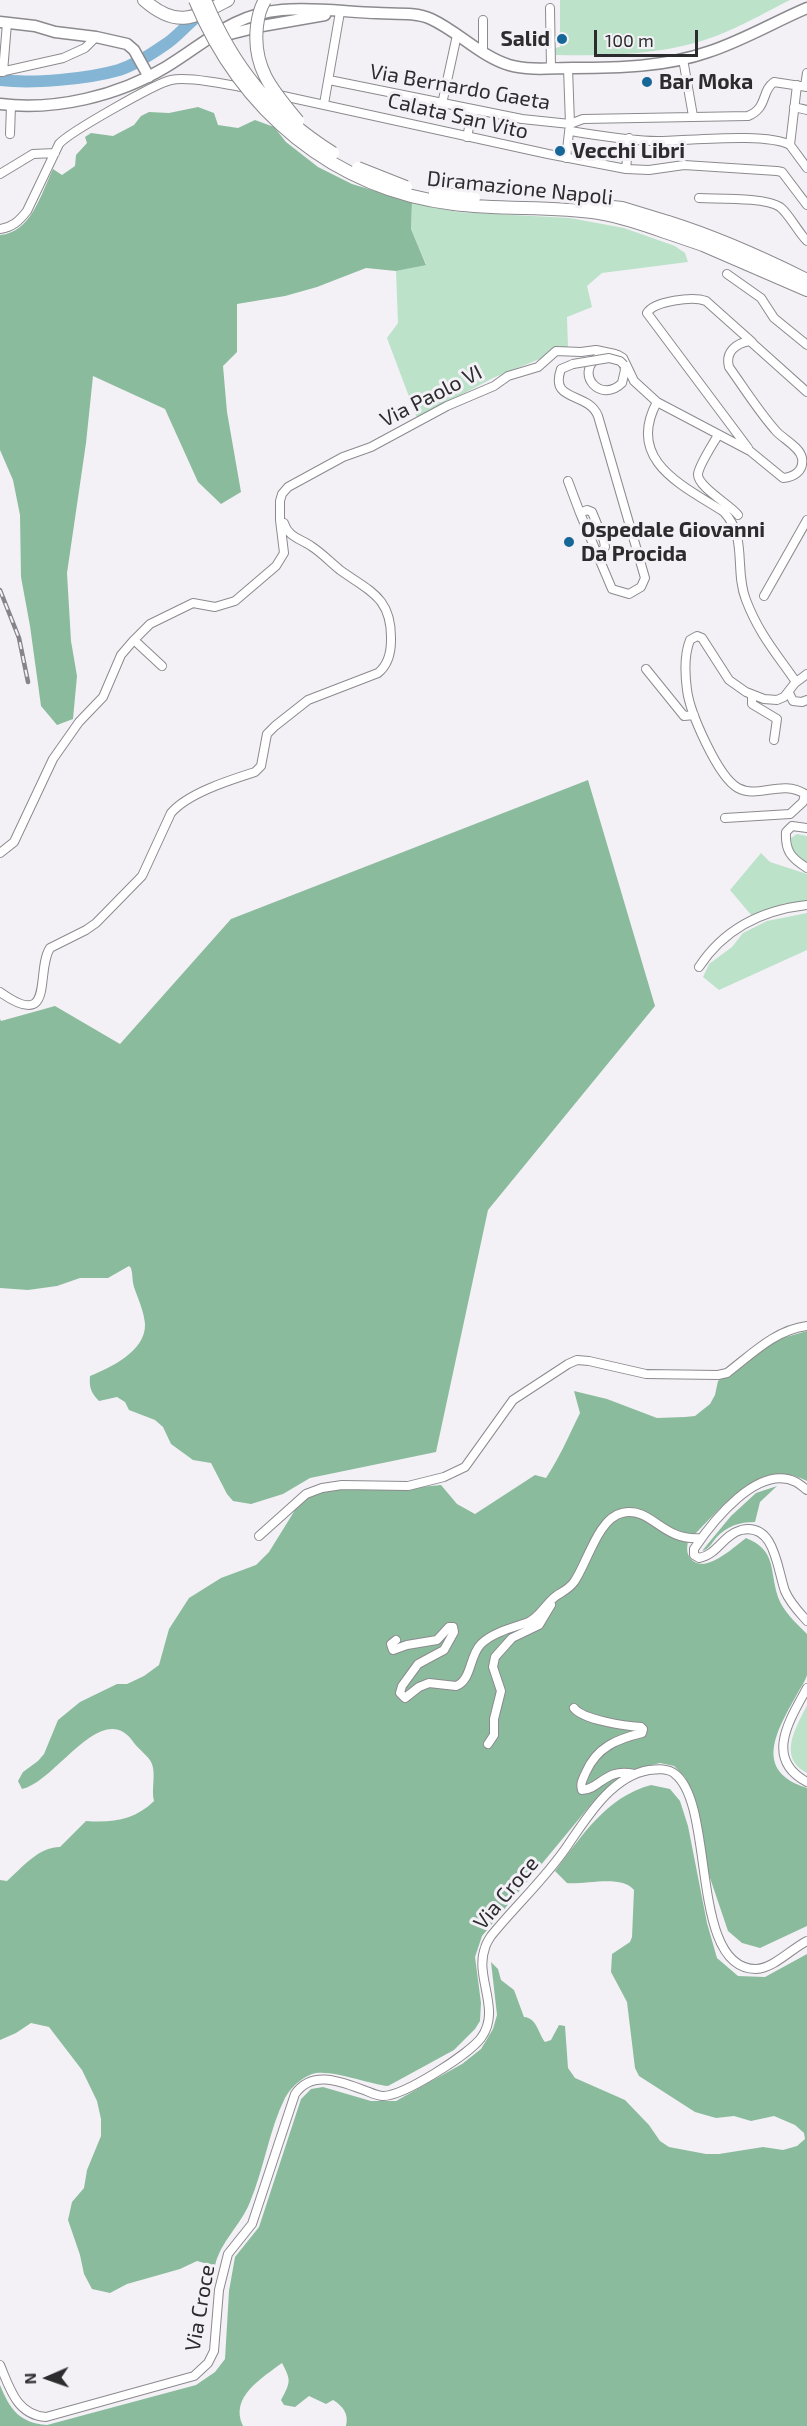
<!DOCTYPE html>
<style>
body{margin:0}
#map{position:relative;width:807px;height:2426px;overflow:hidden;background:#f3f1f6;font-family:"Exo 2",sans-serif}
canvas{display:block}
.north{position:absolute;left:18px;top:2348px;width:60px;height:60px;-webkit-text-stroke:4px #f3f1f6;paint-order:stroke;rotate:268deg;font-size:16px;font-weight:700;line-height:24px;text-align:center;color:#2c2b2d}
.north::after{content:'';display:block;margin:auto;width:21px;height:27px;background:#2c2b2d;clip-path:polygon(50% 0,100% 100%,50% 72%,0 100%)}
.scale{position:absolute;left:594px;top:30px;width:104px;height:27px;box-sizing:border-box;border:3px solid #2c2b2d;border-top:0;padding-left:8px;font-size:18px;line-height:21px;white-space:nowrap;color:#2c2b2d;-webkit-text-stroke:4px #f3f1f6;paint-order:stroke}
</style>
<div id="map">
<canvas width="807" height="2426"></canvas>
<div class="north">N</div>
<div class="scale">100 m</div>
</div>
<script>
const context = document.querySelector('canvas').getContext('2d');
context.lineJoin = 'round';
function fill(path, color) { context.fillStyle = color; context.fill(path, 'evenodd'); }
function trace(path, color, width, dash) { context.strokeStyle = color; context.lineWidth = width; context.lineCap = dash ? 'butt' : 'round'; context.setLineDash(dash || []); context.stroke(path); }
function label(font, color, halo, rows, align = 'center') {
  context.font = font + ' "Exo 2",sans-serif'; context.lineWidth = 6; context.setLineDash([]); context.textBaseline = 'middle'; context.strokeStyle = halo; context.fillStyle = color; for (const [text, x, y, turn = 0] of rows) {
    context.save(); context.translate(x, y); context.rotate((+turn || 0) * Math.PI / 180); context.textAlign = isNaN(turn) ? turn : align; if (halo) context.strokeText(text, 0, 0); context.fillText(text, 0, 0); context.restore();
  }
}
fill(new Path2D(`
 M560 0H790C770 10 749 22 728 31 674 55 614 56 556 55L555 48 560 47Z
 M412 202 457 212 570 218 624 228 675 246 685 253 688 262 602 273 587 286 592 307 567 317 568 348 557 346 542 358 493 378 417 418 387 338 398 323 396 271 426 264 411 229Z
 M797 834 807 836V863L792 850 791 838Z
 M761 853 770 862 807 874V901L783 904 752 916 730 890Z
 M807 913V950L719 990 703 977 709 964 732 947 743 933 767 921Z
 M807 1705V1773C777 1757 796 1728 807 1705Z`), '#bce2ca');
fill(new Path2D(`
 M198 107 214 113 218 125 238 128 255 120 274 127 286 142 318 167 352 184 412 202 411 229 426 265 396 271 366 268 317 287 285 296 237 304V352L223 366 227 412 241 492 221 504 198 482 165 409 93 376 86 443 67 573 71 641 77 676 73 719 57 725 41 706 30 626 21 577 20 515 13 480 0 450V235C31 233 41 194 53 169L62 175 75 166 76 155 87 143 85 137 91 133 113 136 134 125 141 116 149 112 169 113Z
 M588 780 655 1006 488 1210 436 1452 310 1478 283 1494 251 1504 233 1501 227 1494 211 1463 193 1460 171 1444 163 1427 155 1420 129 1410 125 1402 117 1397 99 1401C91 1393 89 1387 90 1376 110 1368 146 1351 145 1324 144 1311 138 1299 134 1287 132 1281 133 1275 131 1268L129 1266 108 1278H80L57 1286 28 1290 0 1288V1019L1 1021 55 1006 120 1044 231 919Z
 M807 1331V1481C757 1456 721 1510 688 1541 687 1548 686 1553 691 1559 705 1575 734 1547 746 1538 777 1551 769 1569 778 1597 783 1611 796 1623 807 1634 807 1646 807 1663 807 1675 805 1682 799 1690 796 1696 776 1732 753 1771 807 1788V1926L760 1948 742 1943 728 1931 706 1866 701 1822 692 1793 685 1777 674 1766 660 1763 636 1769 612 1784 593 1802 482 1936 475 1957 481 2003 480 2021 475 2029 454 2050 388 2086C369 2084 328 2068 312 2074 300 2079 291 2087 285 2098 269 2130 264 2169 250 2202 241 2225 220 2242 215 2266L197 2261 180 2269 127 2284 110 2293 92 2289 84 2274 80 2255 68 2220 72 2202 84 2188 87 2170 101 2136V2119L97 2101 82 2070 49 2027 31 2023 16 2033 0 2040V1880L7 1881C22 1868 38 1847 60 1847L86 1821C112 1823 135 1820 154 1801 151 1790 156 1775 152 1764 149 1756 139 1750 134 1743 103 1696 56 1782 22 1789L18 1781 23 1772 38 1761 44 1754 58 1720 80 1702 117 1684H127L144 1676 159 1665 169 1629 189 1598 221 1578 256 1565 269 1552 300 1502 317 1490 371 1488 389 1490 441 1485 457 1504 475 1514 535 1475 546 1478C560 1457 569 1435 580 1413L574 1391 607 1399 657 1418 685 1417 695 1416 710 1404 715 1395 718 1381 779 1339Z
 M777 1486 760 1502 755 1522C739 1522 727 1526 716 1538 711 1544 709 1549 702 1551L731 1516 756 1493Z
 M651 1785 670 1789 680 1801 688 1826 707 1923 717 1958 738 1976 765 1977 807 1954V2426H346C349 2414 343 2406 333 2400L326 2404 309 2396 295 2407 284 2405 281 2400C291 2382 291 2380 282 2363 262 2378 229 2397 243 2426H0V2385C10 2410 20 2423 47 2425L196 2385 215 2372 225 2359 229 2291 235 2257 259 2227 301 2099 311 2089 323 2087 371 2101H396L462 2064 481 2049 493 2029 497 2015 491 1962 498 1969 501 1980 514 1990 524 2017C537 2018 538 2033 545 2042L551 2040 559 2025 565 2026 568 2068 575 2078 625 2100 649 2125 660 2141 669 2147 706 2154H719L763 2147 783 2150 797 2146 805 2139 804 2133 795 2125 774 2116 751 2121 734 2116 716 2118 695 2112 639 2076 635 2068 627 2002 611 1972 612 1954 630 1942 632 1937 634 1890C622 1874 584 1885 567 1883L555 1871C582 1836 606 1797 651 1785Z`), '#8bbb9d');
trace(new Path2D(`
 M0 80C32 84 88 79 119 70 134 65 150 55 163 46 178 37 187 23 201 14`), '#85b5d4', 12);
const minor = new Path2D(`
 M550 8 551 68
 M483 53V20
 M683 59 693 116
 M0 72 63 58 85 48 96 37
 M3 72 7 23
 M329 80 522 119 570 124 583 119 748 116C768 108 761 91 774 82L807 87
 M805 86 807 73
 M274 94 548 154 626 169 649 170 684 165 777 171 782 172 807 205
 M324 104 340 12
 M442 104 457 35
 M794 107 807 110
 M570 131C596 135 631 141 657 141 688 141 766 132 790 145
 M10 134 11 106
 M467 137 473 109
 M790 145 797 85
 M790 145 807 168
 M566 158 570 124 568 68
 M626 169 629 138
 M0 174 33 154 55 153
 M699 198C718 199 765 197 780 207 789 214 798 232 807 241
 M0 229C13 227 19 221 27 211L59 144C68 133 156 83 171 80 189 76 231 85 250 89
 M727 274 761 298 774 318 807 345
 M610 354 618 355 623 358 634 381 657 402 750 451 783 478C794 477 804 471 802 458 800 447 783 439 776 431 759 412 744 388 729 367 725 352 736 343 750 341L807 392
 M598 357C574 374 601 404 622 383L625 370 624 365
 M573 364 561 369C549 403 588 391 598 416L645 578 641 587 629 594 612 589 598 556 605 547 604 541 592 512 587 510 580 513 598 556
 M657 402C625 461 684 486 724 512 748 538 734 570 746 600 759 634 776 653 796 682
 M718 435C713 444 699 465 698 474 697 487 731 505 738 515
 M748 448 647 313C654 301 693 296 706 301L752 342
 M568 481 580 513
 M764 596 807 520
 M134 640 162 666
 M646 669 684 716 694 715
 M789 693 793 701 802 702 807 700
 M752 695V704L777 719 774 740
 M725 818 790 814 803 802 805 794C782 779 758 799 738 788 718 777 690 713 687 690 685 675 684 655 690 640L697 636 702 638 729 680 746 692 764 699 777 700 784 697 795 683 807 674
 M807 828 792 826 786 832C785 851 791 858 807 868
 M0 853 14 842 53 759 79 722 103 697 121 655 133 641 150 624 193 603 215 607 235 601 276 566 284 553 280 520V501L282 494 288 487 343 457 371 447 447 406 494 386 508 376 538 367 556 351 581 352 596 350 615 354
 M699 967C724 929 762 910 807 905
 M0 992C56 1032 35 971 50 948L86 930 96 923 142 876 171 813C188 793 230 780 255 772L261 766 267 734 275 726 308 700 378 673C388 665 391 652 391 640 392 597 369 591 340 570 330 562 322 553 311 546 301 539 288 537 284 523
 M807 1490C804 1488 800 1484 796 1482 758 1463 712 1522 694 1549V1555L699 1558C717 1555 723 1535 741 1530 775 1522 777 1569 785 1591 790 1603 799 1612 807 1621
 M259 1536 306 1494 322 1488 342 1485 408 1486 444 1477 465 1467 513 1400 568 1364 577 1360 589 1361 646 1374 718 1375 727 1373C752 1354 775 1330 807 1326
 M396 1640 391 1644 393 1650 407 1645 437 1640 449 1627H453L454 1632 444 1650 418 1664 402 1686 400 1693 405 1698 419 1687 429 1683 456 1686C472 1680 469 1656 481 1644 492 1633 511 1628 526 1623 539 1619 545 1604 556 1596 562 1592 569 1589 574 1582 587 1564 598 1518 622 1513 652 1506 662 1542 701 1538
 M807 1688C789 1721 764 1759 807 1782
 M574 1708C583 1720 626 1726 641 1727L643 1729 642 1733C617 1739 597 1747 586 1772 583 1779 580 1783 582 1790 599 1790 606 1767 634 1774
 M488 1744 494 1735V1719L501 1691 493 1667 495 1657 512 1638 539 1625 551 1605
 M0 2365C10 2389 17 2415 46 2417L194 2376 208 2363 214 2351 219 2290 228 2254 252 2224 295 2094C311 2071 337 2080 361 2089 368 2091 376 2096 383 2096 404 2096 469 2054 481 2038 502 2010 474 1977 485 1948 486 1944 489 1939 491 1936 516 1905 546 1878 568 1845 587 1817 612 1776 649 1770 658 1769 668 1768 675 1774 716 1806 689 1969 756 1969 774 1968 791 1949 807 1941`);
const major = new Path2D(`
 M0 22 35 26 55 32 96 37 127 44 134 50 149 77
 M214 38 262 26 325 15
 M0 104C55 111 118 96 166 67 206 43 232 14 282 10 313 7 346 12 377 13 394 14 416 12 431 19 459 32 480 56 509 65 530 71 552 68 573 68 618 68 665 67 708 52 742 41 774 22 807 8`);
const highway = new Path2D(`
 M144 0C177 29 194 18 228 0
 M668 222C716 237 761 257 807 280
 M665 232 703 245 807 290`);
trace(minor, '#8c8a8e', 10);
trace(major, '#8c8a8e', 13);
trace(highway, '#8c8a8e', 14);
trace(minor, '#fff', 8);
trace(major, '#fff', 10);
trace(highway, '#fff', 12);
const rail = new Path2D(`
 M0 590 19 638 28 682`);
trace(rail, '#868488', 4.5);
trace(rail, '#f3f1f6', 2, [7]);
const minorBridge = new Path2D(`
 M573 364 609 358 620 361 624 365`);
const highwayBridge = new Path2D(`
 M195 0C241 111 333 189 454 204 502 210 551 206 599 213 622 217 643 224 665 232
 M205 0C233 67 271 114 333 153
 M265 0C260 8 258 17 257 26 252 68 273 91 298 121
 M358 168 406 187
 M435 193 474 198
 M584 204 622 208 668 222`);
trace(minorBridge, '#8c8a8e', 10, []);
trace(highwayBridge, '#8c8a8e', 14, []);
trace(minorBridge, '#fff', 8);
trace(highwayBridge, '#fff', 12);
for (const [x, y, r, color] of [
 [562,39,6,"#176698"],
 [647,82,6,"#176698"],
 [560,151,6,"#176698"],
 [569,542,6,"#176698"]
]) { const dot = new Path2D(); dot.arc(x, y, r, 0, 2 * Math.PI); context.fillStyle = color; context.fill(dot); trace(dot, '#f3f1f6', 2); }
label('bold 21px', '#2c2b2d', '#f3f1f6', [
 ["Salid",550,39,"right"],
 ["Bar Moka",659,82],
 ["Vecchi Libri",572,151],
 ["Ospedale Giovanni",581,530],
 ["Da Procida",581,554]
], 'left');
label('21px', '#2c2b2d', '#f3f1f6', [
 ["Via Bernardo Gaeta",460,87,10],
 ["Calata San Vito",458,116,13],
 ["Diramazione Napoli",520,188,6],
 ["Via Paolo VI",431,396,-27],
 ["Via Croce",506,1893,-50],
 ["Via Croce",200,2308,-80]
]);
</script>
